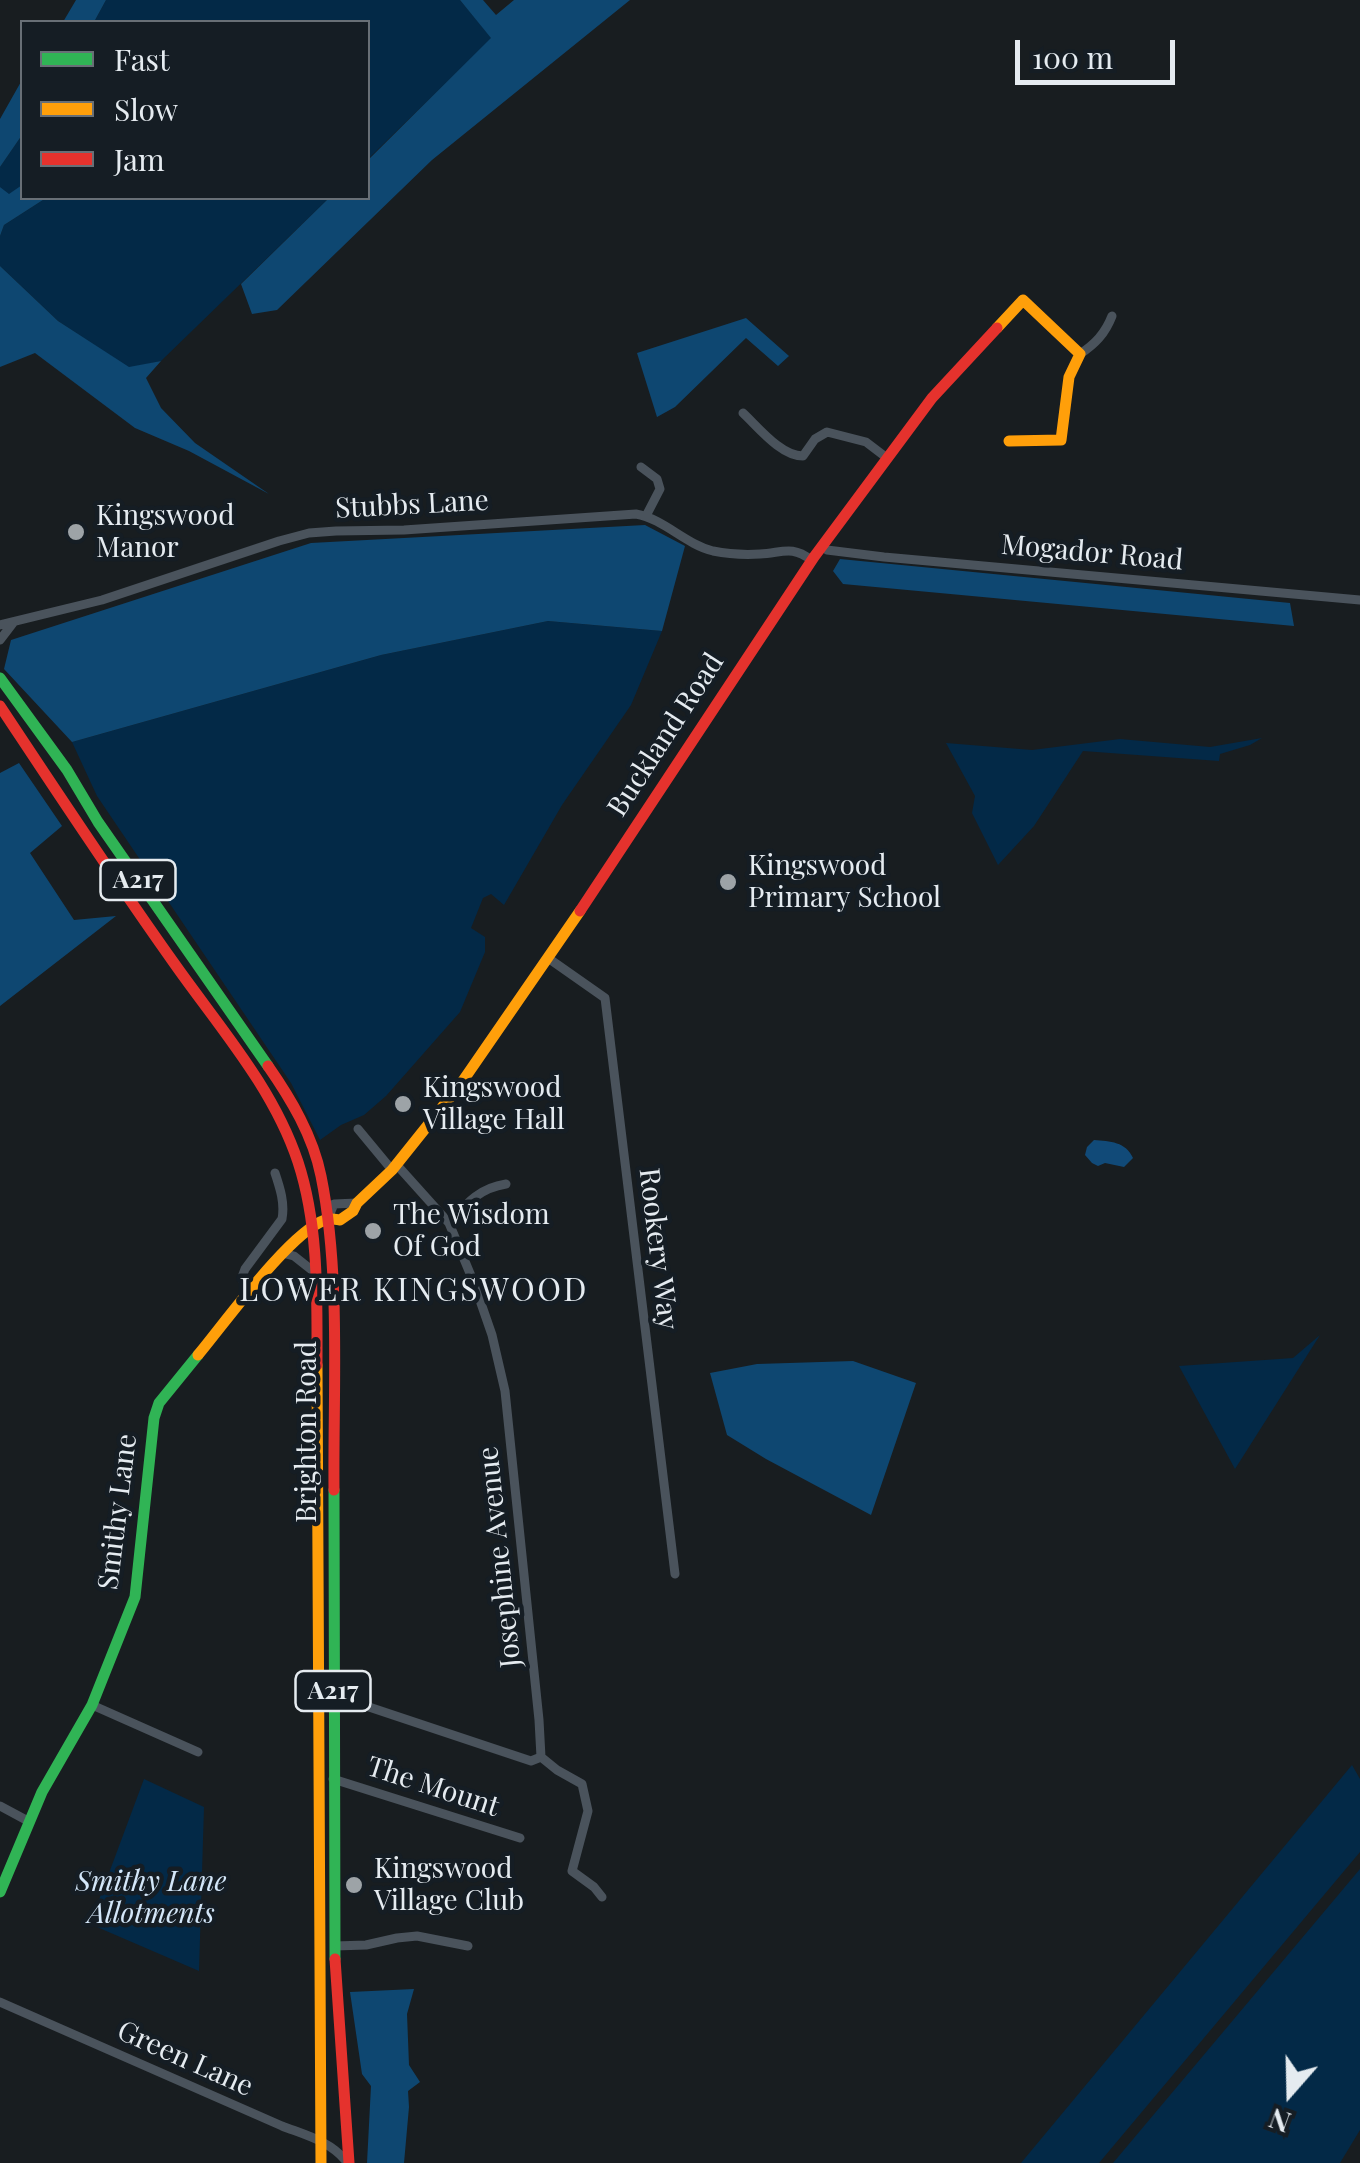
<!DOCTYPE html>
<style>
body{margin:0}
#map{position:relative;width:1360px;height:2163px;overflow:hidden;background:#181d20;font-family:"Playfair Display",serif}
canvas{display:block}
.legend{position:absolute;left:20px;top:20px;width:350px;height:180px;box-sizing:border-box;background:#151d24;border:2px solid #686f76;margin:0;padding:12px 18px;list-style:none;font-size:30px;color:#e5ebf0}
.legend li{display:flex;align-items:center;gap:20px;height:50px}
.legend b{width:50px;border:2px solid #686f76}
.north{position:absolute;left:1240px;top:2043px;width:100px;height:100px;-webkit-text-stroke:8px #151d24;paint-order:stroke;rotate:200deg;font-size:28px;font-weight:700;line-height:40px;text-align:center;color:#e5ebf0}
.north::after{content:'';display:block;margin:auto;width:35px;height:45px;background:#e5ebf0;clip-path:polygon(50% 0,100% 100%,50% 72%,0 100%)}
.scale{position:absolute;left:1015px;top:40px;width:160px;height:45px;box-sizing:border-box;border:5px solid #e5ebf0;border-top:0;padding-left:12px;font-size:30px;line-height:35px;white-space:nowrap;color:#e5ebf0;-webkit-text-stroke:8px #151d24;paint-order:stroke}
</style>
<div id="map">
<canvas width="1360" height="2163"></canvas>
<ul class="legend">
<li><b style="height:12px;background:#30b455"></b>Fast</li>
<li><b style="height:12px;background:#ff9f0a"></b>Slow</li>
<li><b style="height:12px;background:#e5322d"></b>Jam</li>
</ul>
<div class="north">N</div>
<div class="scale">100 m</div>
</div>
<script>
const context = document.querySelector('canvas').getContext('2d');
context.lineJoin = 'round';
function fill(path, color) { context.fillStyle = color; context.fill(path, 'evenodd'); }
function trace(path, color, width, dash) { context.strokeStyle = color; context.lineWidth = width; context.lineCap = dash ? 'butt' : 'round'; context.setLineDash(dash || []); context.stroke(path); }
function label(font, color, halo, rows, align = 'center') {
  context.font = font + ' "Playfair Display",serif'; context.lineWidth = 9; context.setLineDash([]); context.textBaseline = 'middle'; context.strokeStyle = halo; context.fillStyle = color; for (const [text, x, y, turn = 0] of rows) {
    context.save(); context.translate(x, y); context.rotate((+turn || 0) * Math.PI / 180); context.textAlign = isNaN(turn) ? turn : align; if (halo) context.strokeText(text, 0, 0); context.fillText(text, 0, 0); context.restore();
  }
}
fill(new Path2D(`
 M106 0H460L492 38 368 159V22H94Z
 M22 135V185L9 195 0 187V167Z
 M46 198H329L161 361 129 368 58 321 0 266V236L4 225Z
 M548 621 662 631 631 705 562 805 504 905 491 894 483 898 471 928 485 937V952L460 1012 386 1096 364 1115 341 1125 320 1140 291 1083 97 796 72 742 381 655Z
 M1262 738 1250 745 1220 754 1219 761 1083 751 1034 826 998 865 972 813 975 796 946 743 1032 750 1120 739 1210 747Z
 M1320 1335 1235 1469 1179 1366 1293 1358Z
 M1352 1765 1360 1779V1852L1099 2163H1021Z
 M144 1779 204 1807 199 1971 90 1924Z
 M1360 1869V2130L1340 2163H1113Z`), '#032947');
fill(new Path2D(`
 M76 0H106L94 22H63Z
 M460 0H483L496 15 514 0H630L432 160 277 310 252 314 241 284 329 198H368V160L491 38Z
 M22 80V135L0 167V119Z
 M22 185V198H46L4 225 0 236V187L9 194Z
 M0 266 58 321 129 367 161 361 146 378 161 408 195 443 269 494 189 451 135 428 35 353 0 367Z
 M746 318 789 356 778 366 746 338 675 407 657 417 637 353Z
 M645 525 685 546 662 631 548 621 381 655 72 742 4 669 11 640 311 543Z
 M840 559 1290 603 1294 626 843 584 833 571Z
 M19 763 62 826 30 853 74 920 116 916 0 1006V773Z
 M853 1361 916 1383 871 1515 766 1459 727 1435 710 1373 757 1364Z
 M414 1989 407 2014 409 2065 420 2082 408 2091 409 2107 404 2163H367L371 2086 362 2074 350 1992Z`), '#0e4771');
fill(new Path2D(`
 M1094 1140C1110 1141 1126 1142 1133 1158L1124 1167 1105 1163 1098 1166 1092 1163 1085 1155 1087 1147Z`), '#114a78');
trace(new Path2D(`
 M1080 354C1095 344 1105 334 1112 316
 M743 413C759 428 781 456 803 456L815 439 827 432 866 442 887 458
 M641 467 657 479 660 489 646 516
 M822 547 827 550 884 557 1360 600
 M0 625 102 600 279 541 309 533 336 531 404 530 636 514C664 519 685 544 713 551 728 554 744 555 760 554 782 553 792 545 811 560
 M0 640 13 623
 M548 958 605 998 675 1574
 M358 1129 392 1170
 M329 1216 334 1204 357 1203
 M449 1223C466 1204 479 1188 506 1184
 M282 1253 294 1256 313 1271
 M247 1295 242 1277 245 1269 282 1219C285 1203 280 1188 275 1173
 M333 1703 351 1701 531 1761 541 1757 539 1720 505 1391 492 1335 474 1283 449 1223 396 1164
 M92 1705 198 1752
 M541 1757 557 1770 582 1784 588 1811 572 1871 594 1887 602 1897
 M333 1779 520 1838
 M0 1806 28 1821
 M335 1946 366 1945 397 1938 417 1936 468 1946
 M0 2002 282 2126C305 2135 330 2141 346 2161`), '#4a535c', 9);
trace(new Path2D(`
 M0 678 67 770 98 822 268 1066
 M334 1490 335 1959
 M0 1892 42 1792 92 1705 135 1597 154 1418 159 1403 198 1355`), '#30b455', 11);
trace(new Path2D(`
 M997 328 1023 300 1080 354 1069 377 1061 440 1009 441
 M198 1355C224 1324 290 1232 325 1220 331 1218 334 1219 340 1220L353 1211 357 1203 392 1170 460 1085 580 911
 M317 1365 321 2163`), '#ff9f0a', 11);
trace(new Path2D(`
 M0 706C57 792 114 879 174 963 219 1027 273 1087 298 1162 319 1226 317 1297 317 1365
 M580 911 814 557 932 398 997 328
 M268 1066C291 1099 313 1136 321 1176 341 1274 333 1390 334 1490
 M335 1959 349 2163`), '#e5322d', 11);
for (const [x, y, r, color] of [
 [76,532,10,"#9da3a7"],
 [728,882,10,"#9da3a7"],
 [403,1104,10,"#9da3a7"],
 [373,1231,10,"#9da3a7"],
 [354,1885,10,"#9da3a7"]
]) { const dot = new Path2D(); dot.arc(x, y, r, 0, 2 * Math.PI); context.fillStyle = color; context.fill(dot); trace(dot, '#151d24', 4); }
for (const [x, y, w] of [
 [138,880,75],
 [333,1691,75]
]) { const box = new Path2D(); box.roundRect(x - w / 2, y - 20, w, 40, 8); context.fillStyle = '#151d24'; context.fill(box); trace(box, '#e5ebf0', 2.5); }
label('bold 25px', '#e5ebf0', null, [
 ["A217",138,880],
 ["A217",333,1691]
]);
label('28px', '#e5ebf0', '#151d24', [
 ["Stubbs Lane",412,505,-3],
 ["Mogador Road",1092,553,5],
 ["Buckland Road",666,735,-57],
 ["Rookery Way",658,1249,83],
 ["Brighton Road",307,1432,-90],
 ["Smithy Lane",118,1512,-83],
 ["Josephine Avenue",500,1557,-96],
 ["The Mount",433,1787,18],
 ["Green Lane",185,2059,24]
]);
label('28px', '#e5ebf0', '#151d24', [
 ["Kingswood",96,516],
 ["Manor",96,548],
 ["Kingswood",748,866],
 ["Primary School",748,898],
 ["Kingswood",423,1088],
 ["Village Hall",423,1120],
 ["The Wisdom",393,1215],
 ["Of God",393,1247],
 ["Kingswood",374,1869],
 ["Village Club",374,1901]
], 'left');
label('italic 28px', '#d4e7f9', '#151d24', [
 ["Smithy Lane",151,1882],
 ["Allotments",151,1914]
]);
context.letterSpacing = '2.5px';
label('32px', '#e5ebf0', '#151d24', [
 ["LOWER KINGSWOOD",414,1291]
]);
context.letterSpacing = '0px';
</script>
